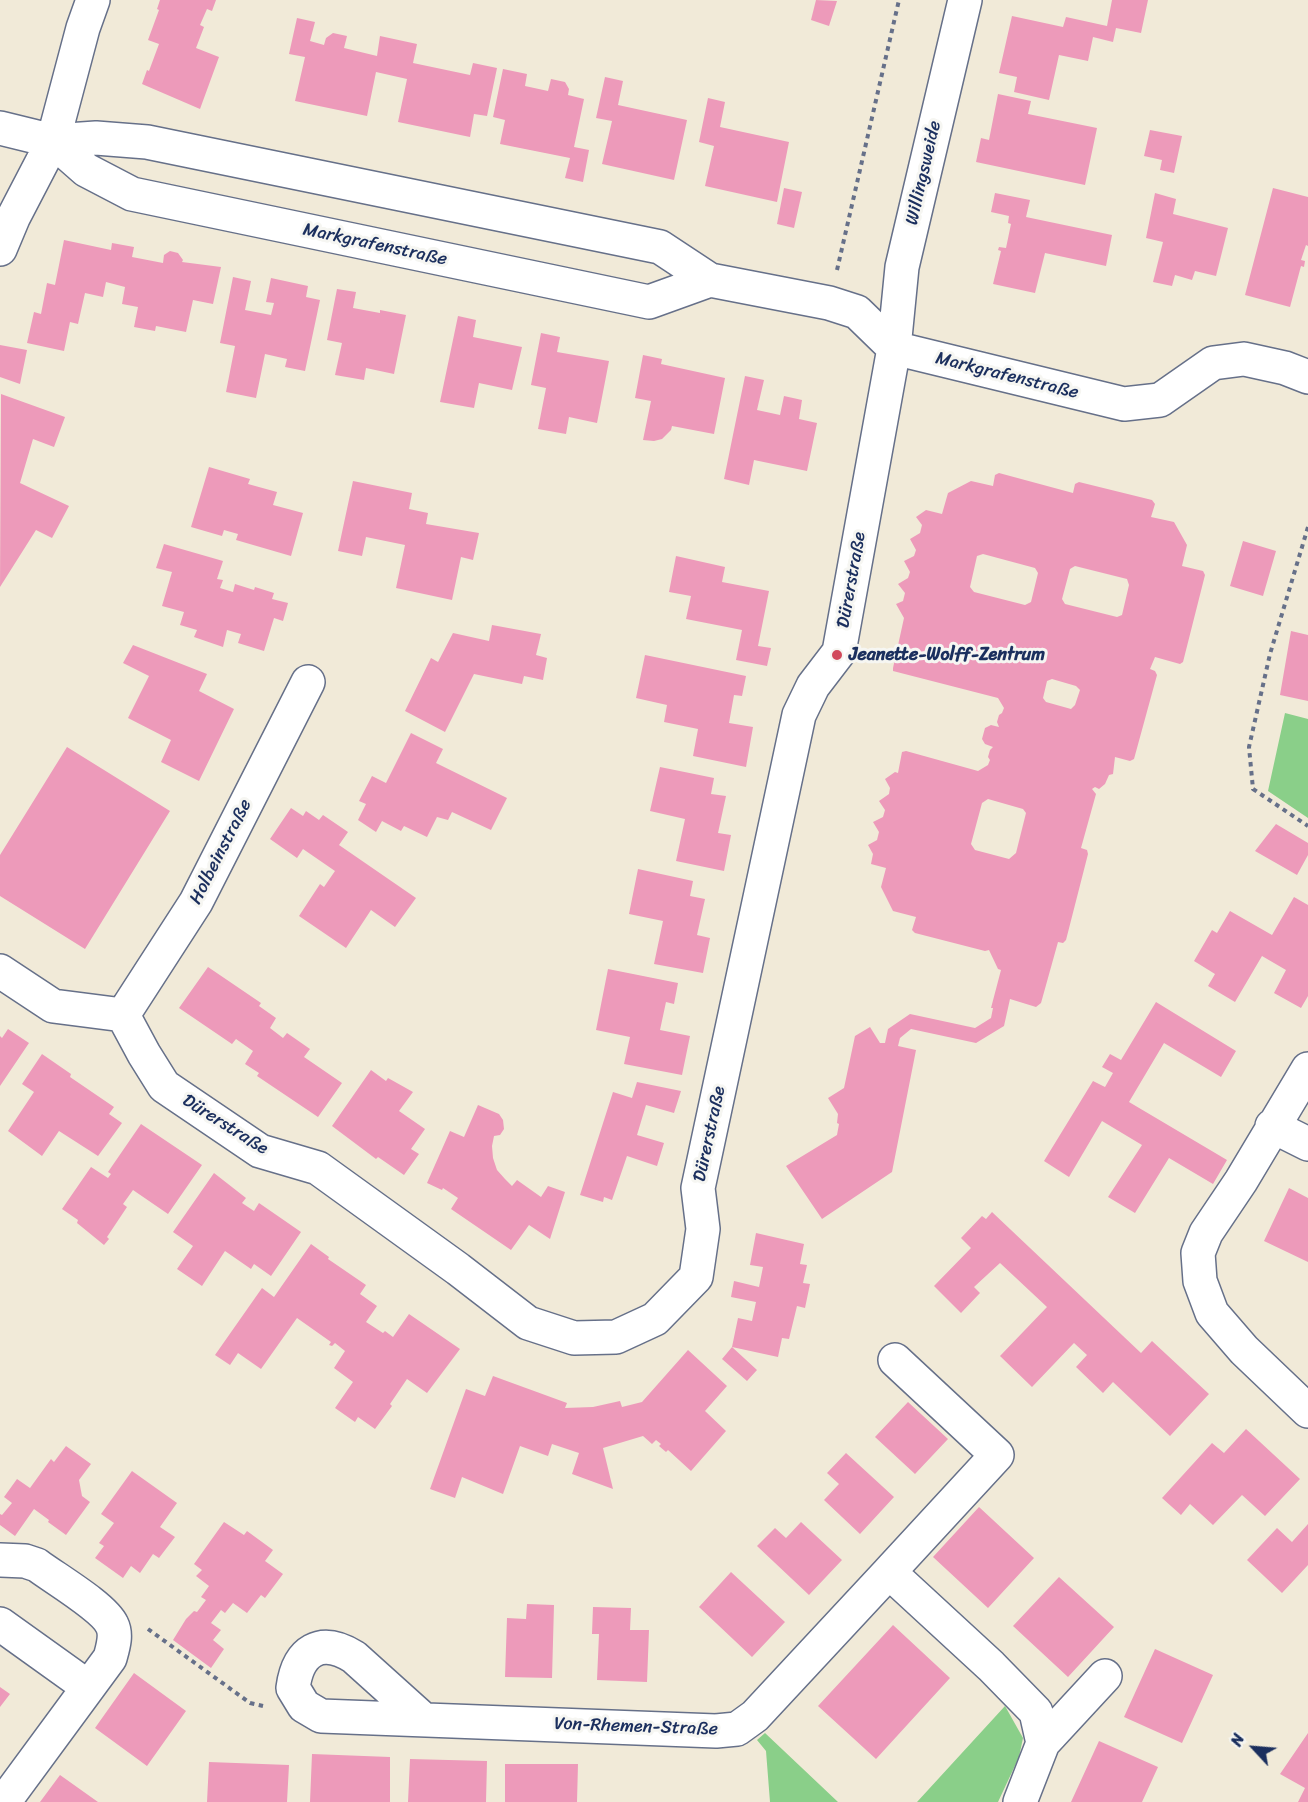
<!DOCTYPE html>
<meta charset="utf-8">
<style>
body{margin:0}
#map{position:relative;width:1308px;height:1802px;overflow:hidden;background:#f1ead8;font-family:Sriracha,sans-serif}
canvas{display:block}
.north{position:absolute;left:1224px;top:1718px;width:60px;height:60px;-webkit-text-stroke:4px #f6f6f2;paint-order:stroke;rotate:296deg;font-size:16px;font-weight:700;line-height:24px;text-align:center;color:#1b2f5e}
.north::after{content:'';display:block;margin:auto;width:21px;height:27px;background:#1b2f5e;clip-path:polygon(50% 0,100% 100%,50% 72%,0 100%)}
</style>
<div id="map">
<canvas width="1308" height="1802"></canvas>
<div class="north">N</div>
</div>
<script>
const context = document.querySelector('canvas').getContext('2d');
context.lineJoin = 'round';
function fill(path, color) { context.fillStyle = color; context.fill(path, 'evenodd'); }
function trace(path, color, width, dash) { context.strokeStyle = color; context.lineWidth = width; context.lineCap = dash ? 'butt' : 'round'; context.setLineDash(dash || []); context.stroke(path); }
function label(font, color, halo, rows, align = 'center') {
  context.font = font + ' Sriracha,sans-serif'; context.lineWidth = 6; context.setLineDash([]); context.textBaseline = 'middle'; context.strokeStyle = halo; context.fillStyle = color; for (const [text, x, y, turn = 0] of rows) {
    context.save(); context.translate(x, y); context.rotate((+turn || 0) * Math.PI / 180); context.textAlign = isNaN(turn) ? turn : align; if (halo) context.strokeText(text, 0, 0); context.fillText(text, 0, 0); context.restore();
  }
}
fill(new Path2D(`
 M1285 713 1308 719V818L1268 791Z
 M1005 1706 1023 1738 1019 1757 998 1802H917Z
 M765 1733 838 1802H770L766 1751 757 1740Z`), '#8acf89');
fill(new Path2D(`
 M160 0H216L212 11 207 9 200 25 204 27 196 48 219 57 200 109 142 84 147 70 149 71 159 44 148 40 159 10 157 9Z
 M816 0 837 1 829 26 811 20Z
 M1112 0H1148L1141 33 1116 28 1113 42 1093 37 1088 61 1059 55 1049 100 1014 92 1017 77 999 73 1012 16 1063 27 1066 17 1107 26Z
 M297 18 315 22 310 41 324 45 326 38 333 33 347 36 344 48 377 56 380 36 417 44 413 63 470 75 473 63 497 68 487 116 474 114 470 137 398 122 407 79 376 72 367 116 295 101 305 57 289 54Z
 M503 69 527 74 525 86 548 91 551 79 565 82 569 89 568 95 584 99 574 147 589 150 583 182 565 178 570 158 500 144 505 120 493 117Z
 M605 77 623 81 618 105 687 120 674 180 602 164 612 121 596 118Z
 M998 94 1031 101 1028 114 1097 128 1085 185 976 162 981 138 989 140Z
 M708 98 725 102 720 127 789 142 777 202 705 186 714 146 699 142Z
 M1150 130 1182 136 1174 173 1160 170 1162 160 1144 156Z
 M784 188 802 192 794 228 777 224Z
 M1273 188 1308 197V246L1306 245 1301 260 1305 261 1304 267 1301 266 1290 307 1245 295Z
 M995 193 1030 200 1026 217 1112 235 1106 266 1045 253 1035 293 993 284 1001 251 998 250 999 247 1006 248 1011 224 1008 223 1009 216 991 212Z
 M1155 193 1176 199 1173 214 1228 228 1216 276 1195 271 1192 280 1175 275 1172 286 1153 282 1163 242 1146 238Z
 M64 240 111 250 112 243 134 247 132 257 163 263 164 255 170 251 178 253 183 260 182 262 221 267 213 304 193 300 186 332 156 326 155 331 134 327 138 307 122 304 125 287 106 282 103 297 85 293 78 324 70 322 64 351 27 343 34 312 41 314 47 283 55 285Z
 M233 277 251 281 245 310 271 315 274 303 266 302 271 278 308 286 306 297 320 300 305 371 285 367 287 359 265 354 256 398 226 392 235 346 220 343Z
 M337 289 356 292 353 308 380 313V310L406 315 394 374 366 368 364 380 335 375 342 343 327 340Z
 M458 316 476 320 473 337 522 347 512 390 479 383 474 408 440 402Z
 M541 333 560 337 557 352 609 361 597 423 569 417 566 434 538 429 546 388 531 385Z
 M0 345 27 350 20 384 0 377Z
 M643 355 662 359 661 364 725 378 714 434 672 426 671 430 662 439 654 441 643 440 651 401 635 398Z
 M745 376 764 380 757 410 780 415 784 396 802 400 799 419 817 423 807 471 754 460 749 485 724 479Z
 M1 394 65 417 54 447 33 439 20 483 69 506 52 538 36 530 0 587Z
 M209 467 250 479 248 484 277 492 273 505 303 513 291 556 236 540 238 534 224 530 222 536 191 527Z
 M999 473 1073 493 1075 484 1079 482 1152 500 1155 504 1151 517 1174 522 1187 545 1182 566 1203 571 1205 575 1183 662 1180 664 1155 657 1150 669 1155 671 1157 675 1134 759 1130 761 1115 757 1113 774 1109 775 1105 784 1099 789 1095 787 1092 789 1096 794 1081 848 1087 850 1088 854 1066 940 1063 943 1058 942 1041 1003 1036 1007 1010 999 1004 1026 976 1043 911 1029 900 1038 898 1046 916 1050 892 1172 822 1219 786 1166 837 1135 839 1124 837 1123 838 1114 828 1098 844 1088 855 1036 870 1027 880 1043H885L888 1029 910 1014 975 1028 991 1018 993 1008H991L1001 970 998 969 989 950 985 951 915 933 912 930 916 917 893 911 881 887 886 868 871 864 873 854 868 845 877 840 879 832 873 822 883 817 885 810 879 801 889 794 890 788 885 779 895 772 898 773 902 752 906 751 978 771 988 765 990 760 988 757 990 750 993 747 985 744 982 739 985 728 991 725 999 727 997 722 999 715 1002 713 1004 708 998 698 893 671V668L904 618 896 604 903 601 905 593 898 584 908 578 910 572 904 561 914 556 916 550 910 539 920 533 922 525 916 517 926 510 942 514 948 493 971 481 993 486 995 475ZM983 554 1035 568 1038 573 1031 602 1025 605 974 592 970 587 977 556ZM1075 566 1127 579 1129 585 1122 615 1117 617 1065 604 1062 599 1070 569ZM1052 679 1076 686 1080 690 1075 705 1071 709 1046 702 1043 698 1047 681ZM988 799 1023 809 1026 813 1016 853 1009 859 975 850 971 844 982 803Z
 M353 481 412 493 409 509 428 513 426 524 479 533 473 560 461 557 452 600 396 588 405 545 366 537 362 556 338 551Z
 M1243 541 1276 551 1263 596 1230 586Z
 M164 544 223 561 217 579 223 580 220 588 233 592 235 584 254 590 255 587 274 593 272 599 288 603 283 621 274 618 264 651 238 643 241 634 227 630 223 647 194 637 197 630 180 625 184 612 162 606 172 572 156 568Z
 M676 556 725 567 722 582 769 591 758 646 771 648 767 666 736 660 742 630 686 619 691 596 669 592Z
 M492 625 541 634 536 655 547 658 543 680 524 676 522 684 474 674 445 732 405 711 431 658 438 662 453 633 489 641Z
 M1291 631 1308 635V701L1280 695Z
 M133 645 207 674 199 691 234 709 199 781 161 762 171 740 128 718 149 676 123 663Z
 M645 655 746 676 742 696 734 695 729 723 753 727 746 767 693 756 698 729 664 722 667 705 636 698Z
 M411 733 443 749 436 763 507 798 491 830 452 812 448 820 437 817 427 837 404 826 401 831 382 821 376 832 358 820 366 804 359 801 372 776 386 783Z
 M67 747 170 811 85 949 0 896V855Z
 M660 767 714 778 711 794 726 796 718 833 731 835 724 871 676 861 685 819 650 811Z
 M291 808 303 816 306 811 319 820 323 815 348 832 339 845 416 898 395 927 371 910 346 948 299 916 320 884 324 887 335 871 303 849 297 858 270 839Z
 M1276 824 1308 843V855L1297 875 1255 851Z
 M638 869 693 881 690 896 705 899 697 935 710 938 703 973 654 964 663 921 629 914Z
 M1294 897 1308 905V996L1301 1008 1274 993 1286 970 1262 956 1235 1002 1208 986 1215 974 1194 961 1212 930 1217 933 1230 911 1272 935Z
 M208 967 261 1003 259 1006 276 1018 270 1028 283 1038 287 1033 310 1049 304 1057 342 1083 318 1117 257 1076 259 1073 245 1064 253 1051 236 1039 232 1044 179 1008Z
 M608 969 678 983 674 1004 666 1002 660 1030 690 1036 682 1075 624 1064 630 1037 596 1030Z
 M1156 1002 1236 1051 1221 1077 1164 1043 1129 1102 1227 1160 1213 1184 1169 1158 1135 1213 1108 1197 1142 1145 1102 1121 1069 1177 1044 1161 1093 1081 1105 1087 1113 1073 1102 1067 1110 1054 1121 1060Z
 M8 1029 29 1043 0 1086V1036L2 1038Z
 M42 1054 71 1074 70 1077 114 1107 109 1114 122 1123 98 1156 59 1131 42 1156 8 1131 34 1092 22 1084Z
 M371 1070 386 1081 388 1078 413 1092 399 1111 425 1129 411 1149 419 1154 404 1175 378 1157 376 1159 332 1126Z
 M637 1082 681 1091 674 1113 646 1105 637 1135 664 1143 657 1166 627 1156 612 1200 604 1197 603 1202 580 1195 613 1092 632 1098Z
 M478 1105 499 1114 503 1120 504 1129 500 1135 494 1136 492 1146 493 1158 497 1170 505 1179 512 1186 517 1180 541 1197 548 1186 565 1192 550 1239 529 1225 511 1250 451 1209 458 1198 443 1188 442 1190 427 1183 450 1131 464 1137Z
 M141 1124 202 1165 168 1214 133 1190 123 1204 127 1207 107 1237 109 1239 104 1245 77 1223 78 1220 62 1209 91 1167 108 1178 111 1174 108 1172Z
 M214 1173 246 1198 242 1203 254 1211 259 1203 301 1232 271 1276 254 1264 251 1269 225 1251 202 1286 177 1269 193 1246 173 1232Z
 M1289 1188 1308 1198V1262L1264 1241Z
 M992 1212 1141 1353 1152 1341 1209 1394 1170 1436 1113 1382 1103 1393 1076 1367 1087 1355 1074 1343 1032 1387 1000 1356 1047 1307 1000 1263 974 1287 980 1293 961 1313 934 1286 971 1248 961 1238 982 1216 986 1219Z
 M756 1233 804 1244 800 1264 807 1265 803 1283 810 1284 805 1308 797 1306 789 1339 782 1338 778 1357 732 1347 738 1318 752 1321 756 1302 731 1297 734 1281 759 1287 763 1267 750 1265Z
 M311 1244 329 1257 328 1259 366 1285 360 1294 377 1306 366 1322 383 1333 385 1331 393 1337 409 1314 460 1349 427 1393 407 1379 390 1404 392 1406 375 1429 358 1417 355 1422 335 1408 353 1382 334 1368 345 1351 335 1343 332 1346 329 1345 331 1342 297 1318 261 1369 238 1353 230 1365 215 1355 262 1288 274 1297Z
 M732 1347 757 1370 747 1381 722 1359Z
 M688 1350 727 1386 705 1411 726 1431 691 1471 668 1450 666 1452 659 1446 661 1444 656 1440 652 1444 643 1436 603 1448 613 1489 572 1474 579 1453 552 1444 548 1456 520 1446 503 1494 462 1477 455 1498 430 1489 466 1389 485 1396 493 1376 567 1403 565 1408 593 1407 620 1401 622 1407 642 1402Z
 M908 1402 948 1439 915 1474 875 1437Z
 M1246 1429 1300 1479 1265 1516 1242 1495 1213 1525 1190 1504 1181 1515 1162 1498 1212 1443 1224 1453Z
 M66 1446 91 1464 79 1480 82 1496 90 1502 66 1535 48 1522 49 1520 34 1509 15 1536 0 1525V1514L2 1515 12 1503 4 1497 17 1479 30 1488 51 1459 54 1462Z
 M846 1453 894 1497 860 1534 824 1500 839 1484 827 1473Z
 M132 1471 177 1503 160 1527 175 1537 159 1558 153 1554 140 1573 131 1566 123 1578 95 1558 104 1546 99 1543 114 1523 101 1514Z
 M979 1507 1034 1558 988 1608 933 1557Z
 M224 1522 244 1535 247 1531 273 1550 265 1561 283 1574 265 1598 261 1595 247 1613 233 1603 225 1613 221 1610 211 1623 221 1630 213 1640 224 1649 211 1668 173 1640 186 1619 194 1611 197 1612 206 1600 201 1597 209 1586 196 1576 202 1570 194 1564Z
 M801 1522 842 1560 809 1595 757 1546 775 1528 786 1538Z
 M1308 1524V1565L1282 1593 1247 1560 1277 1528 1292 1542Z
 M731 1572 785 1622 752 1657 699 1607Z
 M1059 1577 1114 1627 1068 1677 1013 1626Z
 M527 1604 554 1605 552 1678 505 1677 507 1618 526 1619Z
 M593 1607 631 1608 630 1630H649L647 1682 597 1680 599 1634H592Z
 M893 1625 950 1678 876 1759 818 1706Z
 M1155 1649 1213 1675 1182 1743 1124 1717Z
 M134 1673 186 1711 147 1766 95 1728Z
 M0 1687 10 1694 0 1707Z
 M1308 1733V1802H1298L1305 1788 1280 1774Z
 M1099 1741 1158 1767 1142 1802H1071Z
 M312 1754 390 1757V1802H310Z
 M410 1759 487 1761 486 1802H408Z
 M209 1762 289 1765 287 1802H207Z
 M505 1764H578L577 1802H505Z
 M60 1775 98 1802H40Z`), '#ed9aba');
const minor = new Path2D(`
 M0 128 53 141 96 138 147 142 660 247 710 280 829 303 857 312 894 348 1124 404 1160 400 1213 363 1244 359 1285 368 1308 377
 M53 141 86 170 132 194 649 302 710 280
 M0 249 13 218 53 141 83 28 93 0
 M0 971 53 1006 123 1015 144 1054 164 1086 260 1151 318 1168 458 1269 528 1323 574 1338 616 1337 655 1319 696 1277 703 1229 698 1188 799 715 813 686 839 652 894 348 902 267 965 0
 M123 1015 196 902 308 682
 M1308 1069 1241 1181 1206 1233 1198 1253 1200 1281 1212 1313 1244 1350 1308 1411
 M1272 1126 1308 1144
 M0 1560 25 1561 37 1565C54 1578 104 1607 112 1625 117 1635 113 1647 110 1658L4 1802
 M889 1572 997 1455 895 1360
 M0 1624 88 1687
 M424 1720 354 1657C320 1636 298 1651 293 1688L304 1706 321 1716 716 1731 737 1729 755 1716 889 1572 991 1666 1036 1712 1043 1743 1020 1802
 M1043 1743 1105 1676`);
trace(minor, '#667089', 36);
trace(new Path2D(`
 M837 270 899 0
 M1308 527 1270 654 1249 747 1253 789 1308 826
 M148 1629 250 1703 263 1706`), '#667089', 4, [4.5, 4.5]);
trace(minor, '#fff', 33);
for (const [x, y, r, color] of [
 [837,655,6,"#d1495b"]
]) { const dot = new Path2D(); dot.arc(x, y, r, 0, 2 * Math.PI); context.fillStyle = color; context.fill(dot); trace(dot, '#f6f6f2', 2); }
label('18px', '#1b2f5e', '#f6f6f2', [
 ["Willingsweide",924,173,-77],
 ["Markgrafenstraße",375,245,12],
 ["Markgrafenstraße",1007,376,14],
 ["Dürerstraße",852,580,-80],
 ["Holbeinstraße",221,852,-63],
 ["Dürerstraße",225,1125,32],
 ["Dürerstraße",710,1134,-78],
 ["Von-Rhemen-Straße",636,1727,2]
]);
label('bold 18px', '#1b2f5e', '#f6f6f2', [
 ["Jeanette-Wolff-Zentrum",849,655]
], 'left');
</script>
